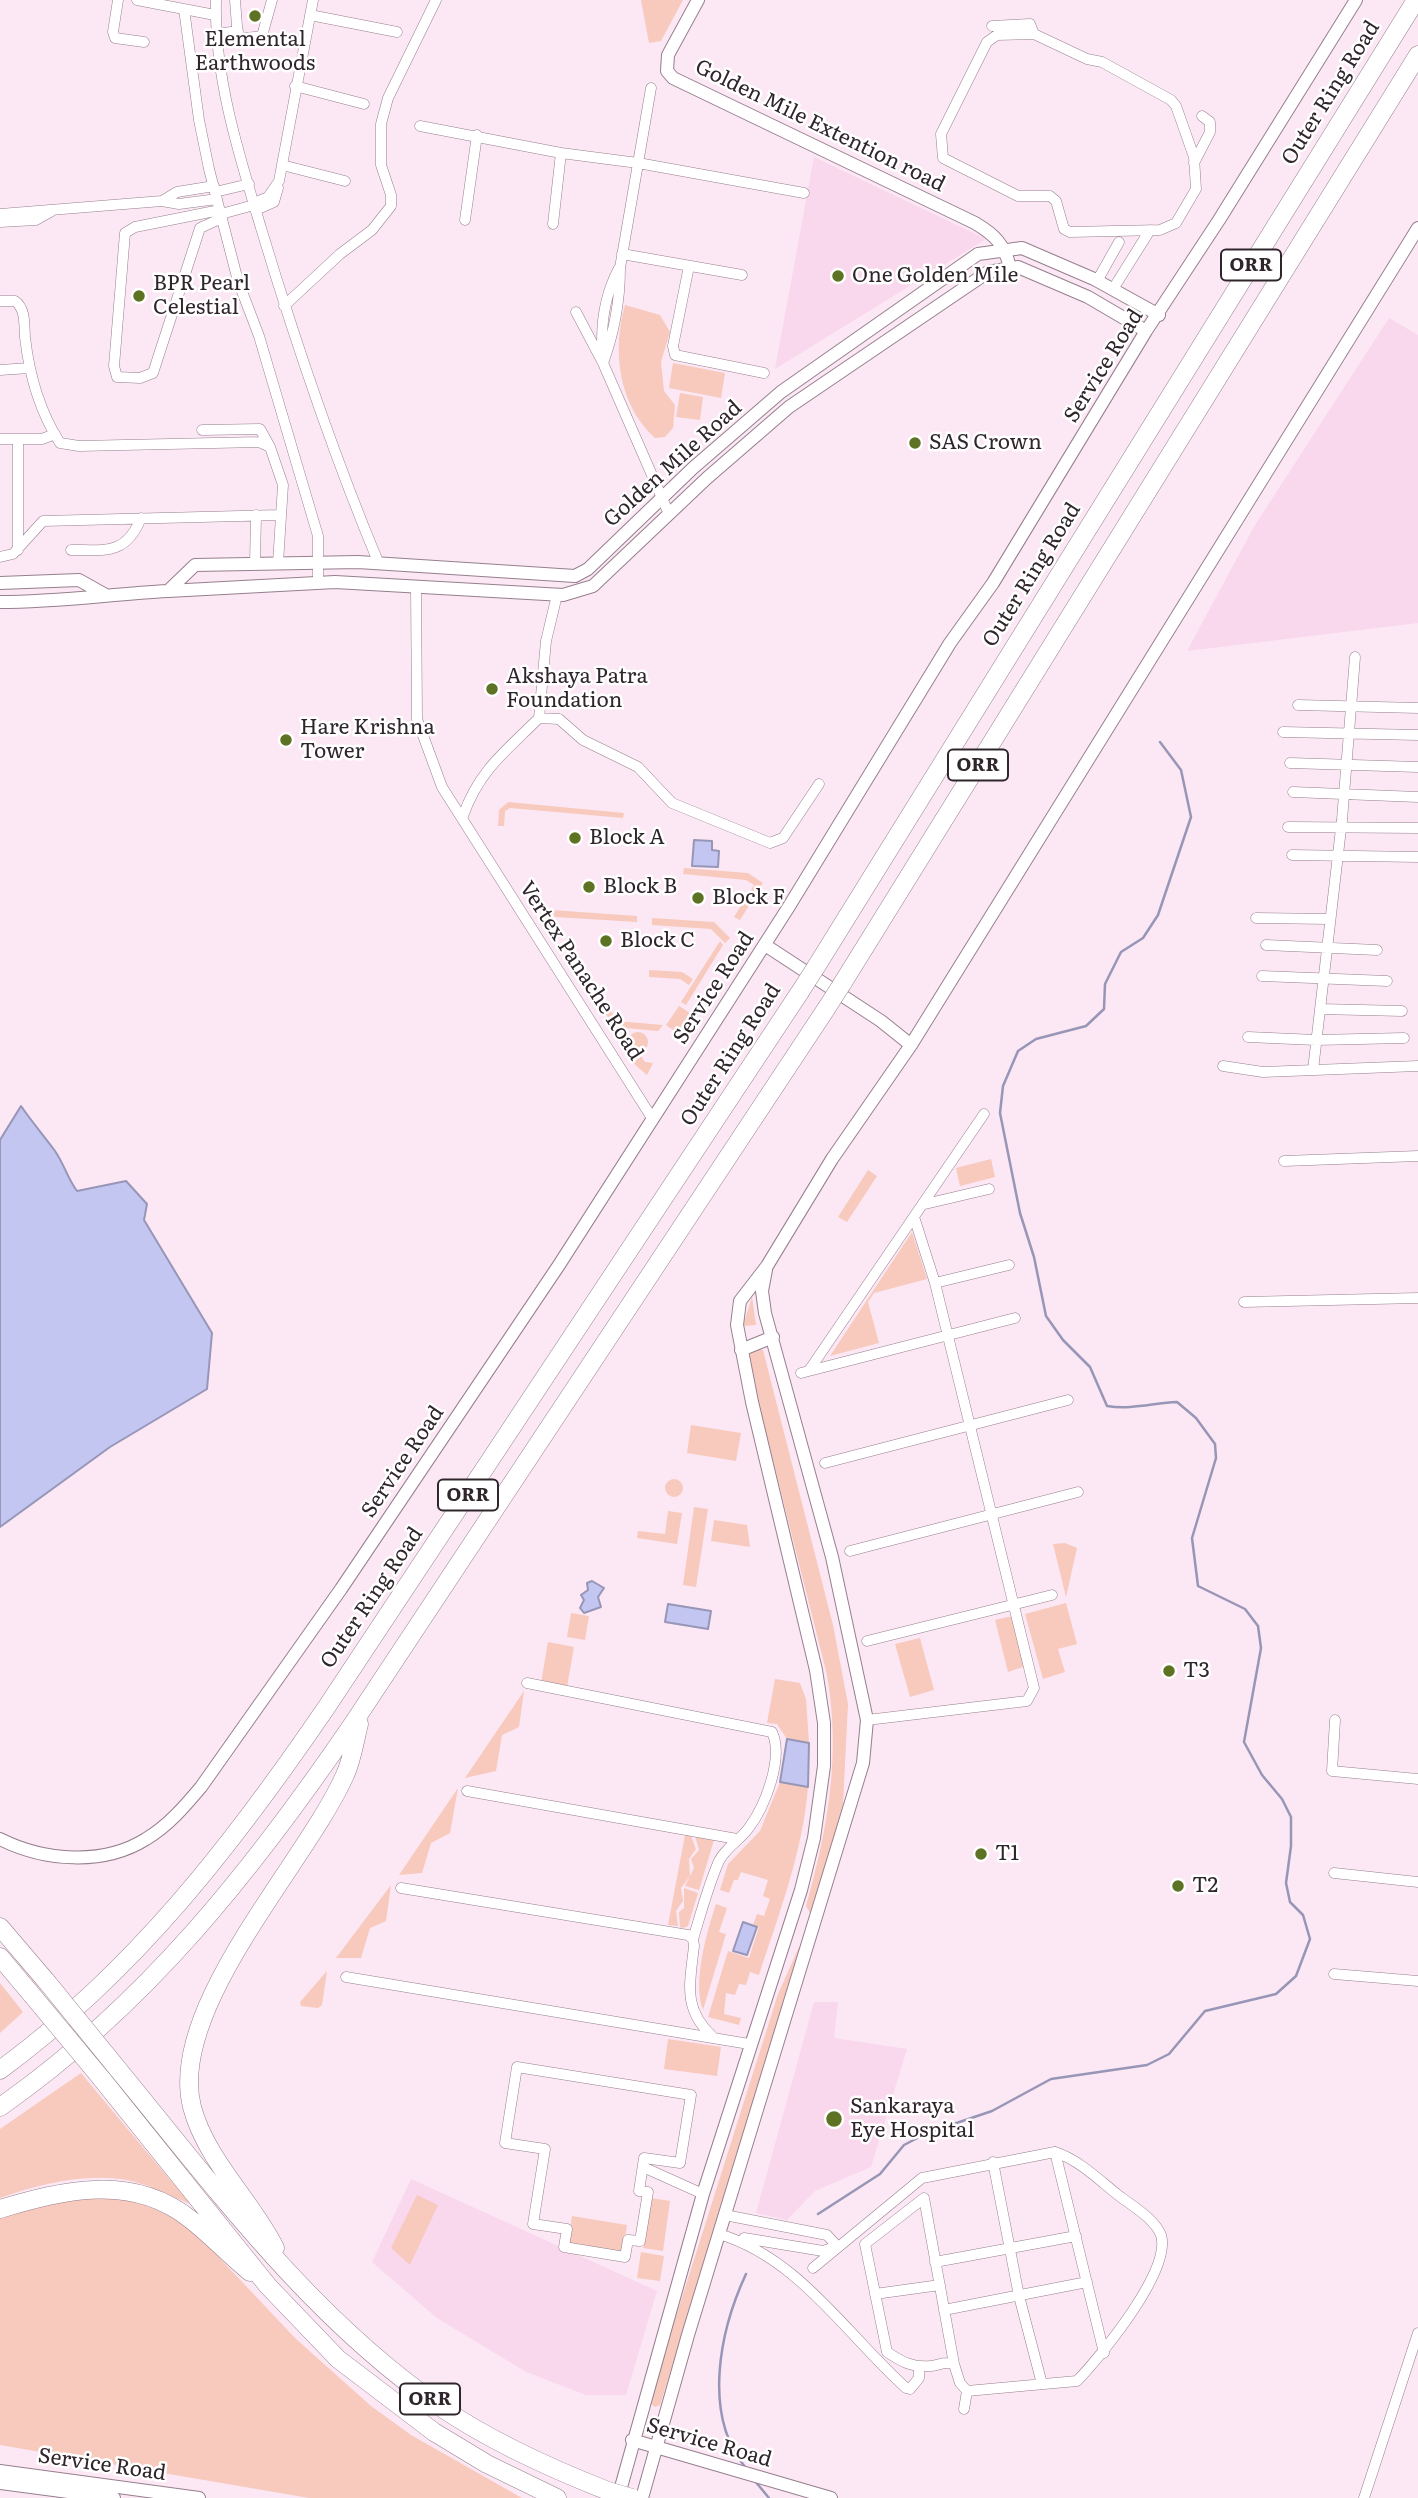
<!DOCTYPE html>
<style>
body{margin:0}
canvas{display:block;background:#fce7f4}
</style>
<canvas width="1418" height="2498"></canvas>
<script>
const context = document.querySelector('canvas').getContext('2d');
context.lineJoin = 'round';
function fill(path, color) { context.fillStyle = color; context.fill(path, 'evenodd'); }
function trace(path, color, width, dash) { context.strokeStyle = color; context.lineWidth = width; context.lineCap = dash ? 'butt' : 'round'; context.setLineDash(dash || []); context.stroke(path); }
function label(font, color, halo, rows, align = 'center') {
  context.font = font + ' Literata,serif'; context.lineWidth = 5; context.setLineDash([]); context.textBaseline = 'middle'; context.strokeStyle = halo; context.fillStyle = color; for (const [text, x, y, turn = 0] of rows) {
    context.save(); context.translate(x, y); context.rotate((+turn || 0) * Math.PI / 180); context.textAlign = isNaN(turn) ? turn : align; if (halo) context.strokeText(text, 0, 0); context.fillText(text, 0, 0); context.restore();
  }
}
fill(new Path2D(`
 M814 157 986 239 775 369Z
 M1389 318 1418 335V623L1187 651 1255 525Z
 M814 2002H838L834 2038 907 2049 871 2167 815 2191 787 2220 756 2213Z
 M411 2179 657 2291 626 2395H586L526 2372 437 2318 372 2262Z`), '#f9d8ed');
fill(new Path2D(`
 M641 0H683L661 41 649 43Z
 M625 305 660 315 670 332 661 362 664 391 675 405 673 428 665 437 655 438C618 405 612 349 625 305Z
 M673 363 725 373 721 398 669 388Z
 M680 393 703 397 700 420 676 417Z
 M508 802 624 813 623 818 510 808 505 811 504 826H498L499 810Z
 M684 868 748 873 763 883 740 920 734 917 754 885 746 880 683 874Z
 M551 910 637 916V922L555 917Z
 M652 918 714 922 730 938 725 943 711 929 652 925Z
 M720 941 723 945 686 1005 681 1002Z
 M649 970 682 972 693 979 689 985 680 979 649 977Z
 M584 978 592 979 617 1021 663 1025 658 1031 614 1027Z
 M679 1006 690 1013 677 1033 666 1025Z
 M628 1042a10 10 0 1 1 20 0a10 10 0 1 1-20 0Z
 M641 1056 645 1062 653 1063 647 1075 633 1063Z
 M991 1159 995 1177 960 1186 956 1168Z
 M868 1170 877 1176 847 1222 838 1217Z
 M912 1232 927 1279 874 1293 868 1302 879 1343 830 1356Z
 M752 1297 756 1325 743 1326Z
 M756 1348 763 1350 833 1625 848 1704 843 1804 813 1918 806 1906C828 1828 841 1756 827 1675L747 1357Z
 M691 1425 741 1433 736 1461 687 1453Z
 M665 1488a9 9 0 1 1 18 0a9 9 0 1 1-18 0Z
 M694 1507 708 1509 696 1587 683 1585Z
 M668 1511 682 1513 677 1544 637 1538 638 1531 665 1534Z
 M714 1520 747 1525 750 1547 711 1541Z
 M1065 1543 1077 1548 1066 1597 1053 1544Z
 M1066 1603 1077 1644 1058 1649 1065 1672 1043 1679 1025 1614Z
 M571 1613 589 1616 585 1640 567 1637Z
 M1013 1616 1026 1666 1008 1672 995 1620Z
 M920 1638 934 1690 910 1697 895 1644Z
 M548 1642 574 1647 567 1687 541 1683Z
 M775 1679 800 1683 806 1699 809 1743 787 1739 777 1724 767 1723Z
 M524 1691 519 1727 502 1735 496 1771 465 1778Z
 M780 1782 808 1787C803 1851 779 1914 759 1975L750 1972 746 1985 739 1984 735 1995 726 1993 724 2014 741 2018 739 2025 708 2017 728 1951 749 1958 759 1927 753 1925 757 1914 764 1916 770 1899 763 1896 768 1880 741 1872 738 1880H734L729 1893 720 1890 728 1864 760 1831Z
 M458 1788 450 1833 431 1843 422 1873 399 1875Z
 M685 1835 691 1836 696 1849 689 1859 690 1876 681 1888 683 1901 676 1911 678 1926 668 1925Z
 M695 1836 714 1840 699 1890 685 1886 694 1868 691 1859 699 1850Z
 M391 1885 386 1921 370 1928 361 1958H336Z
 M684 1888 698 1893 688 1926 683 1928 680 1927 679 1912 684 1908Z
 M716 1904 727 1908 719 1932 726 1934 703 2010C692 1983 707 1931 716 1904Z
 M799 1947 803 1948 660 2405 655 2407 649 2402 778 1994Z
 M327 1971 322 2005 318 2008 301 2006 300 2002Z
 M0 1983 23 2012 0 2033Z
 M668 2039 721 2047 717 2076 664 2069Z
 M81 2073 181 2193 193 2205C172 2197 149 2184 127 2180 84 2173 40 2184 0 2198V2129Z
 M417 2195 438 2205 410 2265 391 2248Z
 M94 2196 127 2199 160 2211 193 2230 296 2339 371 2406 411 2435 522 2498H309L0 2445V2216L54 2201Z
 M650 2198 670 2201 663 2251 643 2248Z
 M572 2216 627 2225 623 2253 568 2244Z
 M641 2252 664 2256 660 2281 637 2278Z`), '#f7cabd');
const water = new Path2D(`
 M694 840 712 841V850L719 851 718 867 692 866Z
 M21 1106C32 1122 44 1136 55 1151 64 1164 68 1179 77 1191L126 1181 147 1204 144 1220 212 1333 207 1389 110 1447 0 1527V1140Z
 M592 1581 604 1588 598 1597 601 1607 584 1613 580 1608 584 1600 581 1595 588 1590 587 1583Z
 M668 1604 711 1611 708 1629 665 1622Z
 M787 1739 809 1743 808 1787 780 1782Z
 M743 1922 757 1927 747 1955 733 1951Z`);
fill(water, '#c4c6f2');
trace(water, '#9796b7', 2);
trace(new Path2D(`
 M818 2214 880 2174 904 2145 927 2133 992 2111 1051 2079 1147 2065 1169 2054 1205 2011 1276 1994 1296 1976 1310 1939 1303 1915 1290 1902 1286 1883 1291 1846V1817L1282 1799 1262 1775 1244 1742 1261 1648 1258 1626 1245 1609 1198 1586 1192 1538 1216 1458 1215 1444 1196 1418 1177 1402C1153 1403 1132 1410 1107 1406L1090 1367 1063 1340 1046 1316 1034 1257 1020 1213 1000 1113 1003 1086 1018 1051 1036 1039 1086 1026 1104 1009 1105 984 1121 952 1143 938 1158 915 1191 817 1181 770 1160 742
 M745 2467C702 2414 720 2330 746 2274
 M755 2481 769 2498`), '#9796b7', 2.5);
const street = new Path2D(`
 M118 0 113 32 115 38 144 42
 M137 0 215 15
 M216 0C214 77 239 155 261 228 295 341 333 454 379 564
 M235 0 238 39
 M184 9 199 120 209 169 238 281 259 336 318 536V582
 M310 15 397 32
 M992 26 1030 24 1034 34
 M217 34 238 31
 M1034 34 1087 59 1102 62 1171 100 1176 106 1194 157 1196 189 1176 223 1160 230 1070 232 1064 229 1056 201 1050 196H1018L943 158 941 134 987 42 997 35Z
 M217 42 262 36 272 0
 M295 86 364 104
 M420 126 561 153 638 163 804 193
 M1194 163 1210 132V122L1202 116
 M282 165 345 181
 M215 192 249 184
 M162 201 177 192 214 186
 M254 203 268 197 279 181 313 0
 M220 210 135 227 125 233 114 366 117 377 140 378 153 373 200 228 222 218
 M256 210 274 202 278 188
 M0 214 162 201 179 204 217 199
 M221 214 254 205
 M465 220 477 135
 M0 222 36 220 52 211
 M553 224 561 153
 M622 254 742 275
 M689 266 673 346 675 355 764 373
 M1097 281 1119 242
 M1113 289 1150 230
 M0 301H15C26 309 24 325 25 337 29 373 40 412 60 443L79 446 259 442 270 447 283 485 278 563
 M284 306 340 254 372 230 391 206V195L381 165V124L388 98 436 0
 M576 312 603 363 669 514
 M603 359C600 328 604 296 619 268
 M603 363C614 333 620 299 620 268L651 88
 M0 370 29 368
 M202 430 260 429 270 447
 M0 439H42L55 434
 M18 439V550
 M71 550C106 550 126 555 141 518
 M0 557 13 554 43 521 280 515
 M255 563 256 515
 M416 586 417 719 442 787 652 1118
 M1298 705 1418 708
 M539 718 559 719 583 740 638 767 672 803 770 843 783 838 819 784
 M1283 732 1418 735
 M1290 763 1418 767
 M1293 792 1418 797
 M463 816C479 770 507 750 539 718L546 641 557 595
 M1288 827 1418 828
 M1292 855 1418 857
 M1256 918 1330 919
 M1266 945 1377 950
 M1262 976 1387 981
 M1320 1009 1402 1011
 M1248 1037 1316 1040 1404 1038
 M1223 1066 1263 1072 1418 1066
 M1313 1070 1342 820 1355 657
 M1284 1161 1418 1156
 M925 1204 989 1189
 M935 1283 1009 1265
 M1244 1302 1418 1298
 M810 1369 984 1114
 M801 1373 1015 1318
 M825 1463 1068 1400
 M850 1551 1078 1492
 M867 1641 1052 1595
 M527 1683 772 1732C784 1758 765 1807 748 1829 739 1841 726 1847 719 1861 708 1886 701 1913 693 1939
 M867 1720 1027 1701 1034 1688 935 1283 915 1220
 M1335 1720 1332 1771 1418 1779
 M467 1791 737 1839
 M1334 1873 1418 1882
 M401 1888 688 1935 693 1939 694 1946C690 1983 682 2009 713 2037
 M1334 1974 1418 1981
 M346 1977 749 2044
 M517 2067 691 2095 680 2163 644 2158 639 2191 648 2192 640 2241 628 2240 625 2257 564 2247 567 2229 533 2224 545 2149 505 2143Z
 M1055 2152 1104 2353
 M993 2162 1019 2296 1042 2384
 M643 2167 703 2194
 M725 2215 827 2235 837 2246
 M719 2234C799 2258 846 2334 906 2388L910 2389 919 2378V2367
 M744 2238 823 2251 832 2248
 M935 2262 1076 2236
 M813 2268 922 2178 1055 2152C1079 2160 1098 2179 1118 2195 1131 2205 1155 2219 1161 2235 1172 2270 1101 2356 1077 2381L967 2391 960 2383 954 2364C945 2361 940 2365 931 2366 913 2368 902 2362 887 2352L865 2244 924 2198 954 2364
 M875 2294 940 2285
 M944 2310 1087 2282
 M964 2409 967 2391
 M1364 2498 1418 2333`);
const secondary = new Path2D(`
 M698 0 668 55 667 71 673 78 975 223C995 235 1004 244 1010 267
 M1146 331 1088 297 1018 267 988 272 789 407 707 478 593 586 563 595 335 582 168 591 195 565 358 562 575 576 588 569 693 468 781 392 978 254 1022 248 1094 279 1159 315
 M0 583 79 580 104 594
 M0 602C57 602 112 594 168 591
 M765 945 881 1021 911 1045
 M741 1350 773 1337
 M0 1839C44 1861 103 1866 146 1839 168 1826 185 1806 201 1787L341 1589 559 1265 788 908 950 643 993 583 1146 331 1219 220 1356 0
 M632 2440 831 2498
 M0 2471 199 2498
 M0 2483 114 2498
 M618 2498 703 2194 801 1890 814 1838 824 1766V1723L816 1670 752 1402 737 1325 740 1301 767 1266 832 1159 911 1045 1418 228
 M642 2498 688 2335 863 1763 867 1720 832 1557 765 1313 762 1291 766 1270`);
const highway = new Path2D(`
 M816 967 1416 0
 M842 984 1418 55
 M0 1927 47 1982
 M0 1957 32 1995
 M117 2068C216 2189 312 2319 442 2408 492 2442 552 2469 608 2491
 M0 2070C135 1971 233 1844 326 1708L800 992
 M101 2078 268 2286 338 2359 434 2432 487 2464 557 2498
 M0 2107C146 2005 252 1871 352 1725L826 1009
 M0 2209C64 2190 132 2173 190 2219 211 2235 229 2255 250 2272
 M275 2248C251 2200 206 2160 192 2107 167 2008 306 1863 345 1775 352 1760 355 1740 359 1724`);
trace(street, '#967f8e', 11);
trace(secondary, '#967f8e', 14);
trace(highway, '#967f8e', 19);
trace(street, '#fff', 10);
trace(secondary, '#fff', 12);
trace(highway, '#fff', 18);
const highwayBridge = new Path2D(`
 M800 992 816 967
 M826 1009 842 984
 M47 1982 117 2068
 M32 1995 101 2078
 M608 2491 632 2498`);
trace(highwayBridge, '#967f8e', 19, []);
trace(highwayBridge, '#fff', 18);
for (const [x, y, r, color] of [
 [255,16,7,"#5d7222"],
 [838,276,7,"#5d7222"],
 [139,296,7,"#5d7222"],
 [915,443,7,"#5d7222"],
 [492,689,7,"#5d7222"],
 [286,740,7,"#5d7222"],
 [575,838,7,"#5d7222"],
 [589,887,7,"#5d7222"],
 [698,898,7,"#5d7222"],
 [606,941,7,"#5d7222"],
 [1169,1671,7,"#5d7222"],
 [981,1854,7,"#5d7222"],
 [1178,1886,7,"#5d7222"],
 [834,2119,9,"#5d7222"]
]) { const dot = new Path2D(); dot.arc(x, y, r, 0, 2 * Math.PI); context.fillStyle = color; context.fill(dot); trace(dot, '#fff', 2.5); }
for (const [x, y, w] of [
 [1251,265,60],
 [978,765,60],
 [468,1495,60],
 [430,2399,60]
]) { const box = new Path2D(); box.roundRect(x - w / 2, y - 15.5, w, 31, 5); context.fillStyle = '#fff'; context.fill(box); trace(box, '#2f262c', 2); }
label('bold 19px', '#2f262c', null, [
 ["ORR",1251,265],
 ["ORR",978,765],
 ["ORR",468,1495],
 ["ORR",430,2399]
]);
label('21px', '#2f262c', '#fff', [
 ["Elemental",255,40,"center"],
 ["Earthwoods",255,64,"center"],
 ["One Golden Mile",852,276],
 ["BPR Pearl",153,284],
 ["Celestial",153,308],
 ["SAS Crown",929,443],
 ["Akshaya Patra",506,677],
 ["Foundation",506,701],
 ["Hare Krishna",300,728],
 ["Tower",300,752],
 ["Block A",589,838],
 ["Block B",603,887],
 ["Block F",712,898],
 ["Block C",620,941],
 ["T3",1183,1671],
 ["T1",995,1854],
 ["T2",1192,1886],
 ["Sankaraya",850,2107],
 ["Eye Hospital",850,2131]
], 'left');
label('21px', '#2f262c', '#fff', [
 ["Outer Ring Road",1331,93,-58],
 ["Golden Mile Extention road",820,126,26],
 ["Service Road",1104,366,-58],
 ["Golden Mile Road",673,464,-42],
 ["Outer Ring Road",1032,575,-58],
 ["Vertex Panache Road",581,971,57],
 ["Service Road",714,988,-57],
 ["Outer Ring Road",731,1055,-57],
 ["Service Road",403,1462,-56],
 ["Outer Ring Road",372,1598,-56],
 ["Service Road",709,2443,16],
 ["Service Road",102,2465,8]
]);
</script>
